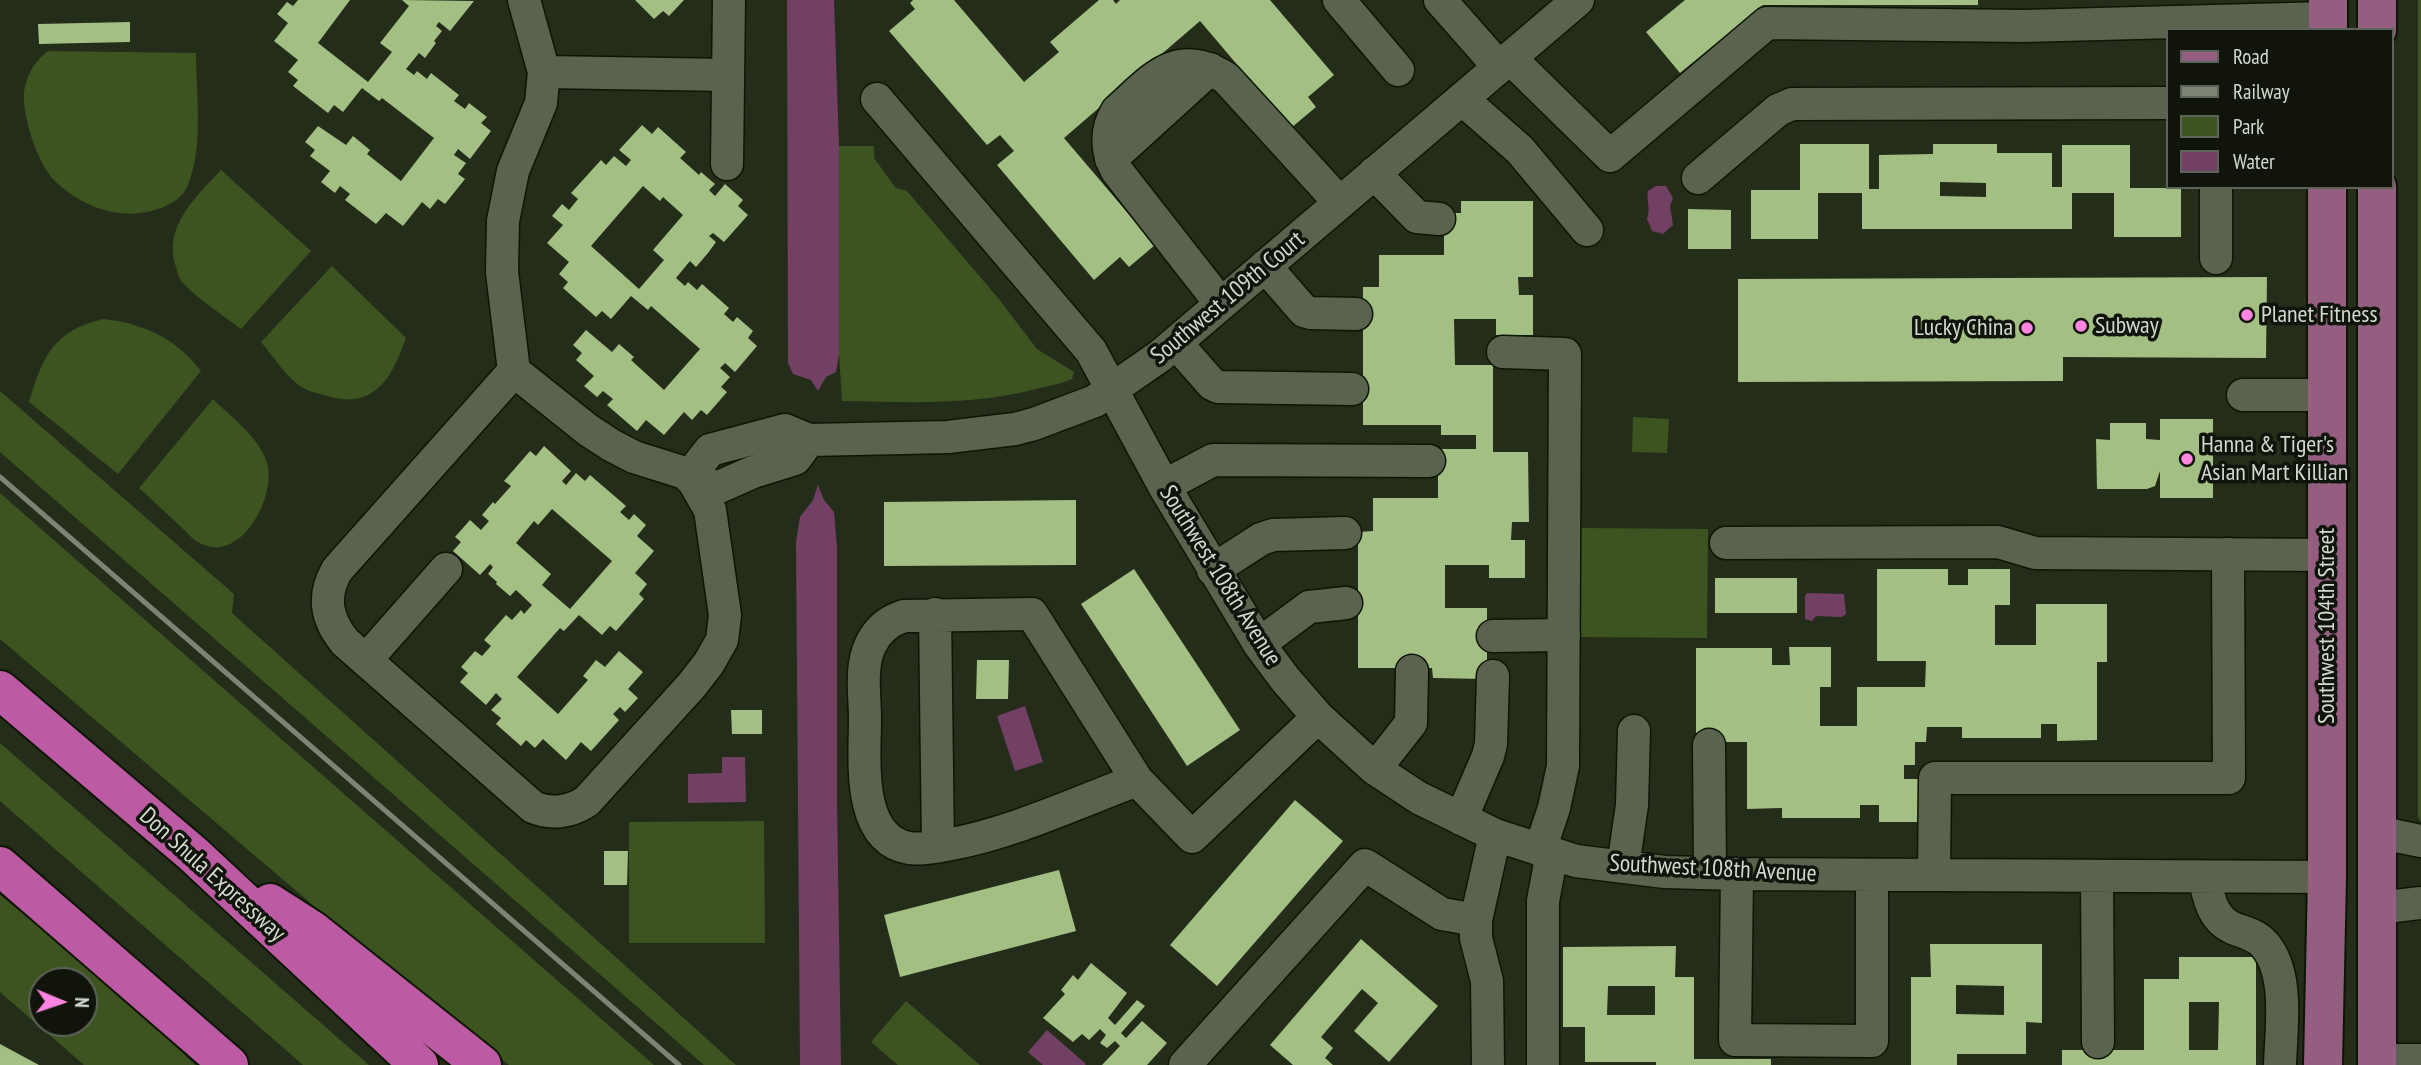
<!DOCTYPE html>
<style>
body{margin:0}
#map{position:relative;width:2421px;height:1065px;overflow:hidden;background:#242d1a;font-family:"PT Sans Narrow",sans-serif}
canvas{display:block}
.legend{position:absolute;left:2166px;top:28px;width:228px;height:161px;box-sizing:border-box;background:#10140b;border:2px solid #5e6359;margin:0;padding:9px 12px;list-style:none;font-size:21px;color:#d3dacd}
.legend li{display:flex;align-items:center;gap:14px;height:35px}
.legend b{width:35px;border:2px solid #5e6359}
.north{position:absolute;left:28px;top:967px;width:70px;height:70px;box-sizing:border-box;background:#10140b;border:2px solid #5e6359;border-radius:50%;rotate:92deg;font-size:19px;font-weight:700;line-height:28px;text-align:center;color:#d3dacd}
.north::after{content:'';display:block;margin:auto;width:24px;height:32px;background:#ff85df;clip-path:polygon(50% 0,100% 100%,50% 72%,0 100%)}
</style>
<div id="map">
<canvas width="2421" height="1065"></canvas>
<ul class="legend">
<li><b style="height:9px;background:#945e81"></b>Road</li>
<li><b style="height:9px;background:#7c8474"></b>Railway</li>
<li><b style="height:19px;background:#3d5320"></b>Park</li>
<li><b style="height:19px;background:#734065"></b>Water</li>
</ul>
<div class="north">N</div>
</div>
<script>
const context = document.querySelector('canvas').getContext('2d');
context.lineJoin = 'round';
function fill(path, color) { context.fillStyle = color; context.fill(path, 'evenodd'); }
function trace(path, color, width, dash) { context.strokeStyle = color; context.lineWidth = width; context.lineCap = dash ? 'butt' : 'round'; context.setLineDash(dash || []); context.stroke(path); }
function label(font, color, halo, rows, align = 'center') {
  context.font = font + ' "PT Sans Narrow",sans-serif'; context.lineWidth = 7; context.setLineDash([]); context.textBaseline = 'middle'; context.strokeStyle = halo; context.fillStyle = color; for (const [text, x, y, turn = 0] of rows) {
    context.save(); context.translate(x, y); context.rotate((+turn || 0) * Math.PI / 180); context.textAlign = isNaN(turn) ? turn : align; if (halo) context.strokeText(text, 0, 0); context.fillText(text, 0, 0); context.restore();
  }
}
fill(new Path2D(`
 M2418 0H2421V822L2418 817Z
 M48 51 196 53C196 95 204 144 188 185 181 201 166 207 151 211 116 220 79 205 54 180 37 163 19 109 25 86 29 71 36 60 48 51Z
 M839 146H874V158L896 188 907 191 998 298 1037 349 1074 372 1072 379C1061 384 1048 386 1036 389 972 406 908 402 842 401L839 354Z
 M221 170 311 251 241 329C225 317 193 295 182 282 179 278 177 272 176 267 162 227 196 197 221 170Z
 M332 266 406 338C393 375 376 409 331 397 323 394 312 393 305 389 287 379 274 357 261 342Z
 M103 319C143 323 177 339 201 371L118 474 29 402C43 356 53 331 103 319Z
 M0 391 234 594 232 613 736 1065H704L0 452Z
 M213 399C231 417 260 438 267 463 277 498 239 567 198 542 192 539 187 532 182 528 168 514 153 501 139 488Z
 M1633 417 1669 419 1667 453 1632 452Z
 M0 493 654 1065H509L374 957 0 639Z
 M1578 528 1708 529 1707 638 1578 637Z
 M0 743 369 1065H303L0 801Z
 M764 821 765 943H629V822Z
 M0 895C67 950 134 1004 195 1065H84L0 992ZM42 981H84V1023H42Z
 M906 1001 980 1065H898L871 1042Z`), '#3d5320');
fill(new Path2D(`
 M787 0H834L839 146V354L836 372 826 377 818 391 811 380 793 374 788 363Z
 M1656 186H1666L1673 198 1670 206 1673 225 1663 234 1652 231 1647 219C1651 208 1646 202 1648 191Z
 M818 485 824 500 834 512 837 548V802L841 1065H800L796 542 800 517 813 500Z
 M1807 593 1844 594 1846 614 1842 617 1816 616 1812 621 1805 619V596Z
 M1025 706 1043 762 1015 771 997 716Z
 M722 757H745L746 802 688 803V774L722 773Z
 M1047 1030 1086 1064 1085 1065H1043L1028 1052Z`), '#734065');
fill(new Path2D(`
 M298 0H350L318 43 368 82 392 52 380 43 409 6 402 0 474 1 450 31 439 22 436 26 442 31 434 41 436 43 425 58 419 53 406 69 414 75 417 71 427 79 431 73 459 95 454 101 465 109 469 103 487 117 481 123 491 131 470 159 458 149 454 155 466 163 458 174 465 179 445 204 438 199 430 209 422 202 403 226 386 213 376 224 345 200 350 194 340 186 335 193 321 182 330 171 310 156 315 150 305 142 318 126 346 145 353 136 370 150 367 154 401 181 434 138 382 98 379 101 362 88 343 112 334 105 328 113 293 86 298 80 288 72 298 60 274 41 288 23 277 14 287 2 293 6Z
 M635 0H684L669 16 663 11 654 19Z
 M913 0H954L1024 82 1059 52 1050 42 1099 0H1113L1116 4 1120 0H1270L1334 75 1308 97 1316 107 1291 128 1200 21 1064 138 1155 245 1129 267 1120 257 1094 280 997 165 1014 151 1000 135 987 145 889 31 915 9 910 3Z
 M1685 0H1978V5H1763L1680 73 1646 32Z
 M130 22V42L39 44 38 24Z
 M642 125 652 134 658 127 686 152 680 158 699 175 701 172 715 184 709 190 715 196 725 184 743 200 738 206 748 215 724 242 713 233 709 236 716 242 708 253 696 267 690 261 676 278 685 286 688 282 697 290 702 284 729 308 724 314 733 322 737 317 753 331 748 338 757 346 735 372 725 363 720 368 730 377 721 387 727 392 707 415 701 410 692 420 684 412 664 435 646 420 637 431 607 405 613 399 603 391 597 397 584 386 594 376 576 360 582 353 573 345 586 330 612 352 619 344 634 357 631 360 664 390 700 349 651 306 648 310 631 296 611 319 602 311 596 317 563 288 568 282 559 274 569 262 547 243 563 225 552 216 562 204 569 210 578 199 571 193 601 160 606 165 614 156 626 166 631 160 619 150ZM643 186 660 201 663 197 683 215 653 250 664 260 639 289 591 246Z
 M1800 144H1869V189H1879V155L1933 154V144H1997V153H2052V187H2062V145H2130V188H2181V237H2114V193H2072V229H1862V193H1818V239H1751V190H1800ZM1940 182 1986 183V197L1940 196Z
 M1461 201H1533V277H1518L1519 295H1533V335H1496V319H1454L1455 365H1493V452H1528L1529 522H1512L1511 540H1525V578H1489V565H1445V608H1487V679L1433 678 1432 668H1358V532L1373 531V498H1438V449H1476V435H1441V425H1363V287H1379V255H1444V213H1461Z
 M1688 209 1731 210V249H1688Z
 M2267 277 2266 358 2063 357V381L1738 382V279Z
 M2160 419H2213V498H2160V471L2155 486 2147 489H2097L2096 439 2110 440V423H2146V439L2160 440Z
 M544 446 571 471 562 481 566 485 576 473 585 481 590 475 626 506 620 512 629 520 634 514 646 525 637 536 654 551 635 573 647 584 639 594 644 599 616 631 610 626 602 635 579 615 564 631 560 628 517 677 558 714 588 680 583 676 596 660 605 667 619 651 643 672 628 689 638 698 625 712 620 707 613 714 619 720 591 751 581 742 566 760 543 739 535 748 526 740 521 746 496 724 501 718 491 710 502 699 496 693 486 705 460 682 468 673 461 667 475 651 482 656 491 646 484 640 506 615 512 620 521 610 524 614 532 605 516 590 510 596 496 584 497 582 488 574 493 567 490 564 480 575 453 551 461 542 455 537 470 520 481 530 489 521 482 515 493 502 495 504 511 486 504 481 530 451 536 456ZM552 509 612 561 570 609 542 585 551 574 516 543 534 521 538 525Z
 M1076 500V565L884 566V502Z
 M1134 569 1240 730 1187 766 1081 604Z
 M1877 569H1948V585H1968V569H2010V605H1995V645H2036V604H2107V662H2097V740L2057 741V724H2041V738H1962V727H1927L1926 742H1915V765H1904V779H1920V822H1879V805H1860V818H1782V808L1747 809V742H1696V648H1772V665H1790L1789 647H1831V687H1820V726H1857V687H1925L1926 661H1877Z
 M1715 578H1797V613H1715Z
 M977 660H1009L1008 699H976Z
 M731 710H762V734H732Z
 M1295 800 1343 841 1217 986 1170 945Z
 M604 851H628L627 885H604Z
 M1059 870 1076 931 900 977 884 915Z
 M1361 939 1438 1006 1389 1062 1354 1031 1378 1003 1362 989 1321 1037 1333 1048 1325 1058 1333 1065H1293L1270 1045Z
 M1930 944H2042V1023L2026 1022V1054H1957V1065H1911V977H1931ZM1956 985 2004 986V1015L1956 1014Z
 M1676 946 1675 977H1694V1059H1771V1065H1656V1062H1585V1027H1563V947ZM1608 986H1655V1015H1607Z
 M2179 957H2256V1065H2062V1050H2144V979H2179ZM2189 1002H2219L2218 1050H2189Z
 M1091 963 1127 993 1108 1018 1115 1025 1137 1000 1145 1006 1121 1033 1126 1038 1142 1021 1167 1043 1147 1065H1102L1120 1046 1115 1041 1107 1048 1100 1043 1106 1035 1100 1029 1089 1040 1082 1034 1073 1042 1043 1018 1065 994 1061 990 1073 975 1078 980Z
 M0 1044 39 1065H0Z`), '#a3bf83');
const minor = new Path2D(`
 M1339 0 1398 70
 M1440 0 1499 67
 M1510 58 1610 156 1767 23 2023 26 2328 18
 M544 72 728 75
 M877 99 1091 351 1164 486 1259 644 1285 679 1318 717 1375 769 1419 798 1495 835 1576 861 1665 872 1737 874 2327 877
 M1462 99 1520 150 1587 230
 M1111 159 1210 69
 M727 164 729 0
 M1374 173 1417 217 1439 219
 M1698 178 1778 110 1792 104 2167 103
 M2216 187V258
 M1265 266 1304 311 1311 313 1356 314
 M1221 304 1117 171C1106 152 1105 130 1117 111 1154 78 1176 47 1226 78L1340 203
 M1176 343 1212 384 1218 387 1352 389
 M1503 352 1565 354 1563 766 1554 808 1540 850
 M514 371 588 430 611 445 634 457 685 473 694 482 710 510 725 615 722 640 709 663 692 685 587 801C571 812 551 815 533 807L345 642C326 619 322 596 337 570Z
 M514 371 502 272 503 221 513 171 541 103 544 72 524 0
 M2243 395H2326
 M809 440 795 459 753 472 719 487 694 482 699 464 710 450 785 430 809 440 948 437 1015 429 1034 424 1095 401 1160 356 1578 0
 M1164 486 1213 460 1429 461
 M1726 543 1998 542 2035 553 2327 555
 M1213 570 1261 539 1273 535 1345 533
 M935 614 938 846
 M1493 636 1564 635
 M1259 644 1309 607 1346 603
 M366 660 446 569
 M1709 745 1710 873
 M1375 769 1411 723 1412 671
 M1137 780C1076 803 1010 834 946 845 934 847 921 850 909 848 856 839 865 758 865 719 865 696 860 668 870 646 877 630 888 621 904 616L1032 614 1137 780 1192 837 1318 717
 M1461 819 1488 756 1491 744 1493 676
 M2377 832 2421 841
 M1623 867 1632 805 1634 731
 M1737 874 1735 1040 1872 1041V875
 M1934 875 1935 778H2229L2228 554
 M2097 876 2098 1042
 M2204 877C2209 898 2212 920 2235 929 2246 933 2256 935 2264 944 2290 973 2281 1029 2280 1065
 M2378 908 2421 903
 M2377 1060H2421
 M1185 1065 1365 865 1442 914 1476 920
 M1488 1065 1487 981 1476 938V920L1495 835
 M1543 1065V901L1552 853`);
const major = new Path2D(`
 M2377 0V30
 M2328 30V0
 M2377 187V1065
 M2323 1065 2327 877V187`);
const highway = new Path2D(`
 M0 690 193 854 419 1065
 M0 866 229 1065
 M270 903 312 930 482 1065`);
trace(minor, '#0d1504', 35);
trace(major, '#0d1504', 42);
trace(highway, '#0d1504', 42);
trace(minor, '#59634e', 32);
trace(major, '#945e81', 38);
trace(highway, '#bc5ba3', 38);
trace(new Path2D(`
 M0 477 679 1065`), '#7c8474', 5);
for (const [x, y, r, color] of [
 [2247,315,7,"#ff85df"],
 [2081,326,7,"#ff85df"],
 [2027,328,7,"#ff85df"],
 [2187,459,7,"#ff85df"]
]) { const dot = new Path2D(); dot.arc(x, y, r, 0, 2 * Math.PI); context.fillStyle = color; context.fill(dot); trace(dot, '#10140b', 2.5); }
label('24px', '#d3dacd', '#10140b', [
 ["Southwest 109th Court",1228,298,-40],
 ["Southwest 108th Avenue",1220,576,58],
 ["Southwest 104th Street",2327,626,-90],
 ["Southwest 108th Avenue",1713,869,3],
 ["Don Shula Expressway",212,875,42]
]);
label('24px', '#d3dacd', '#10140b', [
 ["Planet Fitness",2261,315],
 ["Subway",2095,326],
 ["Lucky China",2013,328,"right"],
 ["Hanna & Tiger's",2201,445],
 ["Asian Mart Killian",2201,473]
], 'left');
</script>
